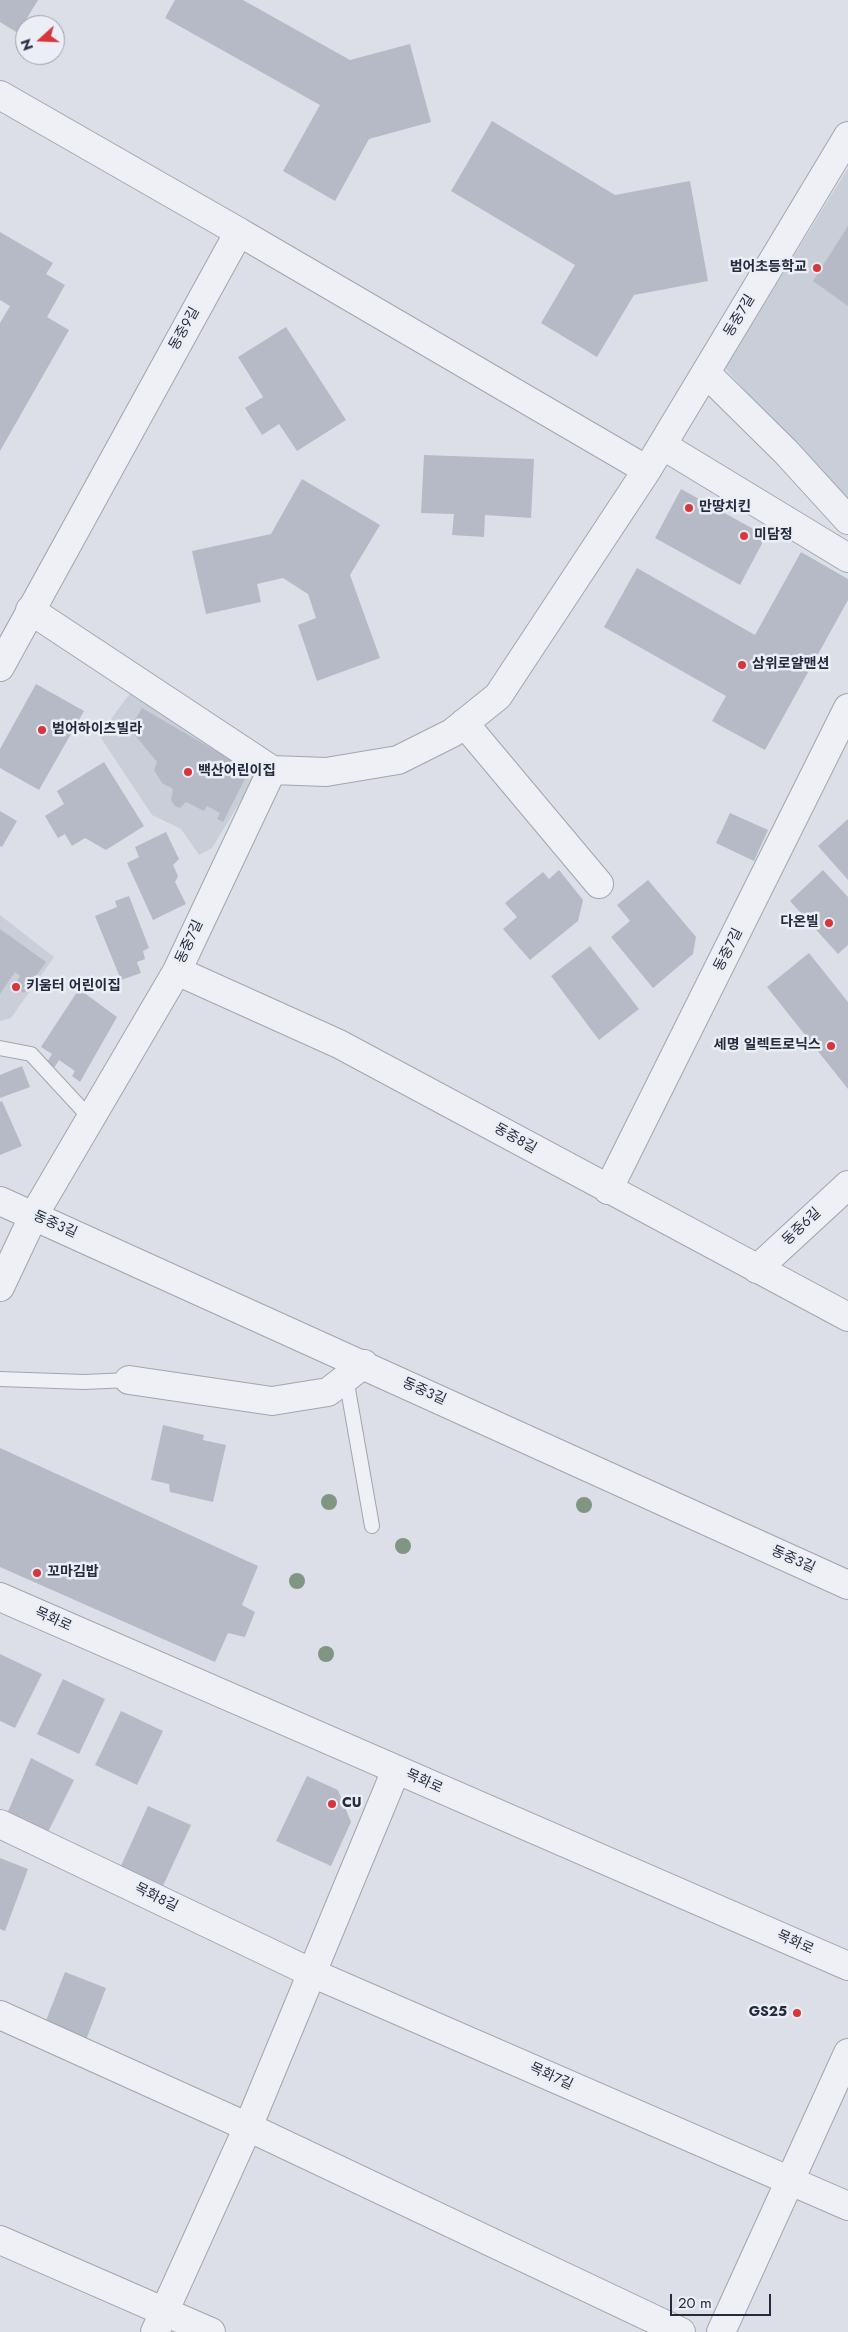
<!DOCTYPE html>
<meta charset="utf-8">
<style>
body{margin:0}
#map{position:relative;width:848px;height:2332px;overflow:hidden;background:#dcdfe7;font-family:Jost,sans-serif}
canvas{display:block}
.north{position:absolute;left:15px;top:15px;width:50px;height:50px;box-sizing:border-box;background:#ebeef5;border:1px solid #9ca0ac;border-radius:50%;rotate:250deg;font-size:14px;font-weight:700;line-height:20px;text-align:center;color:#252b3e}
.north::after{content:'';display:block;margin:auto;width:18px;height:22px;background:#d7363c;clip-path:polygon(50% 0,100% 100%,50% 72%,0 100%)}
.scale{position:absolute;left:670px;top:2294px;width:101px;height:22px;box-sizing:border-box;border:2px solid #252b3e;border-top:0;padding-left:6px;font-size:15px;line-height:18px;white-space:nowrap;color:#252b3e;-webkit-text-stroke:4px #ebeef5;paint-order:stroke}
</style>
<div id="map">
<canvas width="848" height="2332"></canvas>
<div class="north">N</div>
<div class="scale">20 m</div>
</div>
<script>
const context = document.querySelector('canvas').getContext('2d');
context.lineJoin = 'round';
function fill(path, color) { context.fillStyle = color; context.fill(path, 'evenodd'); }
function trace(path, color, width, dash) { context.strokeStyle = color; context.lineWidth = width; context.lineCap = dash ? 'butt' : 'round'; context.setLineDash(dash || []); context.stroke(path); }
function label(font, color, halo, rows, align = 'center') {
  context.font = font + ' Jost,"Noto Sans KR",sans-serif'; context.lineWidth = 5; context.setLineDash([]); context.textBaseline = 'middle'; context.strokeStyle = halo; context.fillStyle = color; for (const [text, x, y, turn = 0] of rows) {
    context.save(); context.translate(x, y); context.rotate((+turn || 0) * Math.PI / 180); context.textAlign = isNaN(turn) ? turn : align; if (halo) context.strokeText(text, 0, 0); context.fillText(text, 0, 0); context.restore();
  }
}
fill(new Path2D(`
 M848 168V506L725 368Z
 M131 692 249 765 254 779 212 848 199 855 181 829 152 815 99 735Z
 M0 915 54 957 11 1018 0 1021Z`), '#caced9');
fill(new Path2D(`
 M0 0H38L18 33 0 22Z
 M175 0H243L350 60 410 44 431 122 369 139 335 201 283 171 320 105 165 18Z
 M492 121 615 195 690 181 708 281 634 295 597 357 541 323 575 265 451 191Z
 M848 226V306L813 281Z
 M0 232 53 263 46 274 65 285 47 317 69 330 0 451V323L10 306 0 300Z
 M286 327 346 420 297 451 279 424 262 435 245 408 263 397 238 357Z
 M424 455 534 459 531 518 485 515 484 537 452 535 454 514 421 513Z
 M302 479 380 525 350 575 380 658 317 681 298 625 316 618 308 594 283 578 257 584 261 602 206 614 192 551 271 534Z
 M681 489 766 536 740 585 655 538Z
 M801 552 848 579V600L765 750 712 721 726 696 604 627 637 568 755 635Z
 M36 684 84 711 39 790 0 768V749Z
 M142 708 240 765 245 779 223 822 217 819 220 813 207 806 204 811 186 802 180 808 175 806 171 800 173 789 162 783 154 770 157 762 130 729Z
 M104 762 144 826 106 850 85 838 72 846 65 834 58 838 45 816 64 804 57 791Z
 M0 811 17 821 2 847 0 846Z
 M730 813 768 830 754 861 716 843Z
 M848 819V880L818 846Z
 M166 832 179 859 173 865 178 876 175 882 186 904 153 920 127 863 139 857 135 847Z
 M559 870 583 900 578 921 530 960 503 929 517 917 505 903 543 872 549 879Z
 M823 870 848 897V945L838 954 790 901Z
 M648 880 696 937 693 954 653 988 611 937 630 921 617 905Z
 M129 896 149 948 143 951 145 959 137 962 141 973 121 980 95 916 117 907 115 901Z
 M0 929 46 962 24 993 13 986 20 976 15 972 0 994Z
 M590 946 639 1009 599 1040 551 976Z
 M809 953 848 1002V1089L767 987Z
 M79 989 117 1017 80 1082 72 1076 75 1071 59 1060 54 1068 47 1062 52 1054 41 1047Z
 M22 1066 30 1087 0 1098V1075Z
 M2 1101 22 1146 0 1155V1102Z
 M163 1425 204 1435 203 1440 226 1445 213 1502 170 1492 169 1484 151 1480Z
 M0 1448 258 1566 242 1605 255 1612 245 1637 228 1633 215 1662 0 1567Z
 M0 1654 42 1674 15 1728 0 1721Z
 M63 1679 105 1699 79 1754 37 1734Z
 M121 1711 163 1731 137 1785 95 1765Z
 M31 1758 74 1780 47 1834 7 1814Z
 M307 1776 338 1790 351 1822 331 1866 276 1841Z
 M148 1806 191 1825 162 1888 120 1868Z
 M0 1858 28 1869 5 1931 0 1929Z
 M65 1972 106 1988 86 2040 45 2023Z`), '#b6bac7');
const lane = new Path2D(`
 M0 1048 31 1054 91 1119
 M346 1378 372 1526
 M0 1379 84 1382 129 1380`);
const street = new Path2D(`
 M0 95 239 232 0 667
 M239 232 647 470
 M706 373 786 452 848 520
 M662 445 848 558
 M30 610 272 770
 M464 723 599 884
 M272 770 326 772 398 760 452 733 498 696 647 470 848 136
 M177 971 339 1044 848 1317
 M608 1190 848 708
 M0 1201 848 1585
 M757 1269 848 1185
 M0 1287 34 1215 177 971 272 770
 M129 1380 272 1401 328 1392 364 1364
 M0 1597 848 1966
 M0 1824 312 1973 848 2206
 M0 2015 248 2127 681 2332
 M0 2240 211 2332
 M155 2332 248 2127 396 1770
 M721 2332 848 2053`);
trace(lane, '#a1a5b1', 16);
trace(street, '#a1a5b1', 30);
trace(lane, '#eff0f5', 14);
trace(street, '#eff0f5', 28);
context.fillStyle = '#809683';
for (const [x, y] of [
 [329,1502],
 [584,1505],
 [403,1546],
 [297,1581],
 [326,1654]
]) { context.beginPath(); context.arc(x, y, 8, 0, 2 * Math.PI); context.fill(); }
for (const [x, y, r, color] of [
 [817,268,5,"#d7363c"],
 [689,508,5,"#d7363c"],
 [744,536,5,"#d7363c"],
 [742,665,5,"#d7363c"],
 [42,730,5,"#d7363c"],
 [188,772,5,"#d7363c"],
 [829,923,5,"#d7363c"],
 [16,987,5,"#d7363c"],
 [831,1046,5,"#d7363c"],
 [37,1573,5,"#d7363c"],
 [332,1804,5,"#d7363c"],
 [797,2013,5,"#d7363c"]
]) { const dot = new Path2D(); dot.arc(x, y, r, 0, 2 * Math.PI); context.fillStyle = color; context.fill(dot); trace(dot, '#ebeef5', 2); }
label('bold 14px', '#252b3e', '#ebeef5', [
 ["범어초등학교",807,268,"right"],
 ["만땅치킨",699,508],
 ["미담정",754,536],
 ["삼위로얄맨션",752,665],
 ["범어하이츠빌라",52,730],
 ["백산어린이집",198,772],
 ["다온빌",819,923,"right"],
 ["키움터 어린이집",26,987],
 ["세명 일렉트로닉스",821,1046,"right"],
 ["꼬마김밥",47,1573],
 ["CU",342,1804],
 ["GS25",787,2013,"right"]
], 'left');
label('14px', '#252b3e', '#ebeef5', [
 ["동중7길",740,316,-59],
 ["동중9길",185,329,-61],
 ["동중7길",190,942,-65],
 ["동중7길",729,950,-63],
 ["동중8길",515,1139,29],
 ["동중3길",55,1225,24],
 ["동중6길",802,1227,-43],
 ["동중3길",424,1392,24],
 ["동중3길",793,1560,24],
 ["목화로",53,1620,24],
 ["목화로",424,1782,24],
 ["목화8길",156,1898,26],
 ["목화로",795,1943,24],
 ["목화7길",551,2077,24]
]);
</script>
